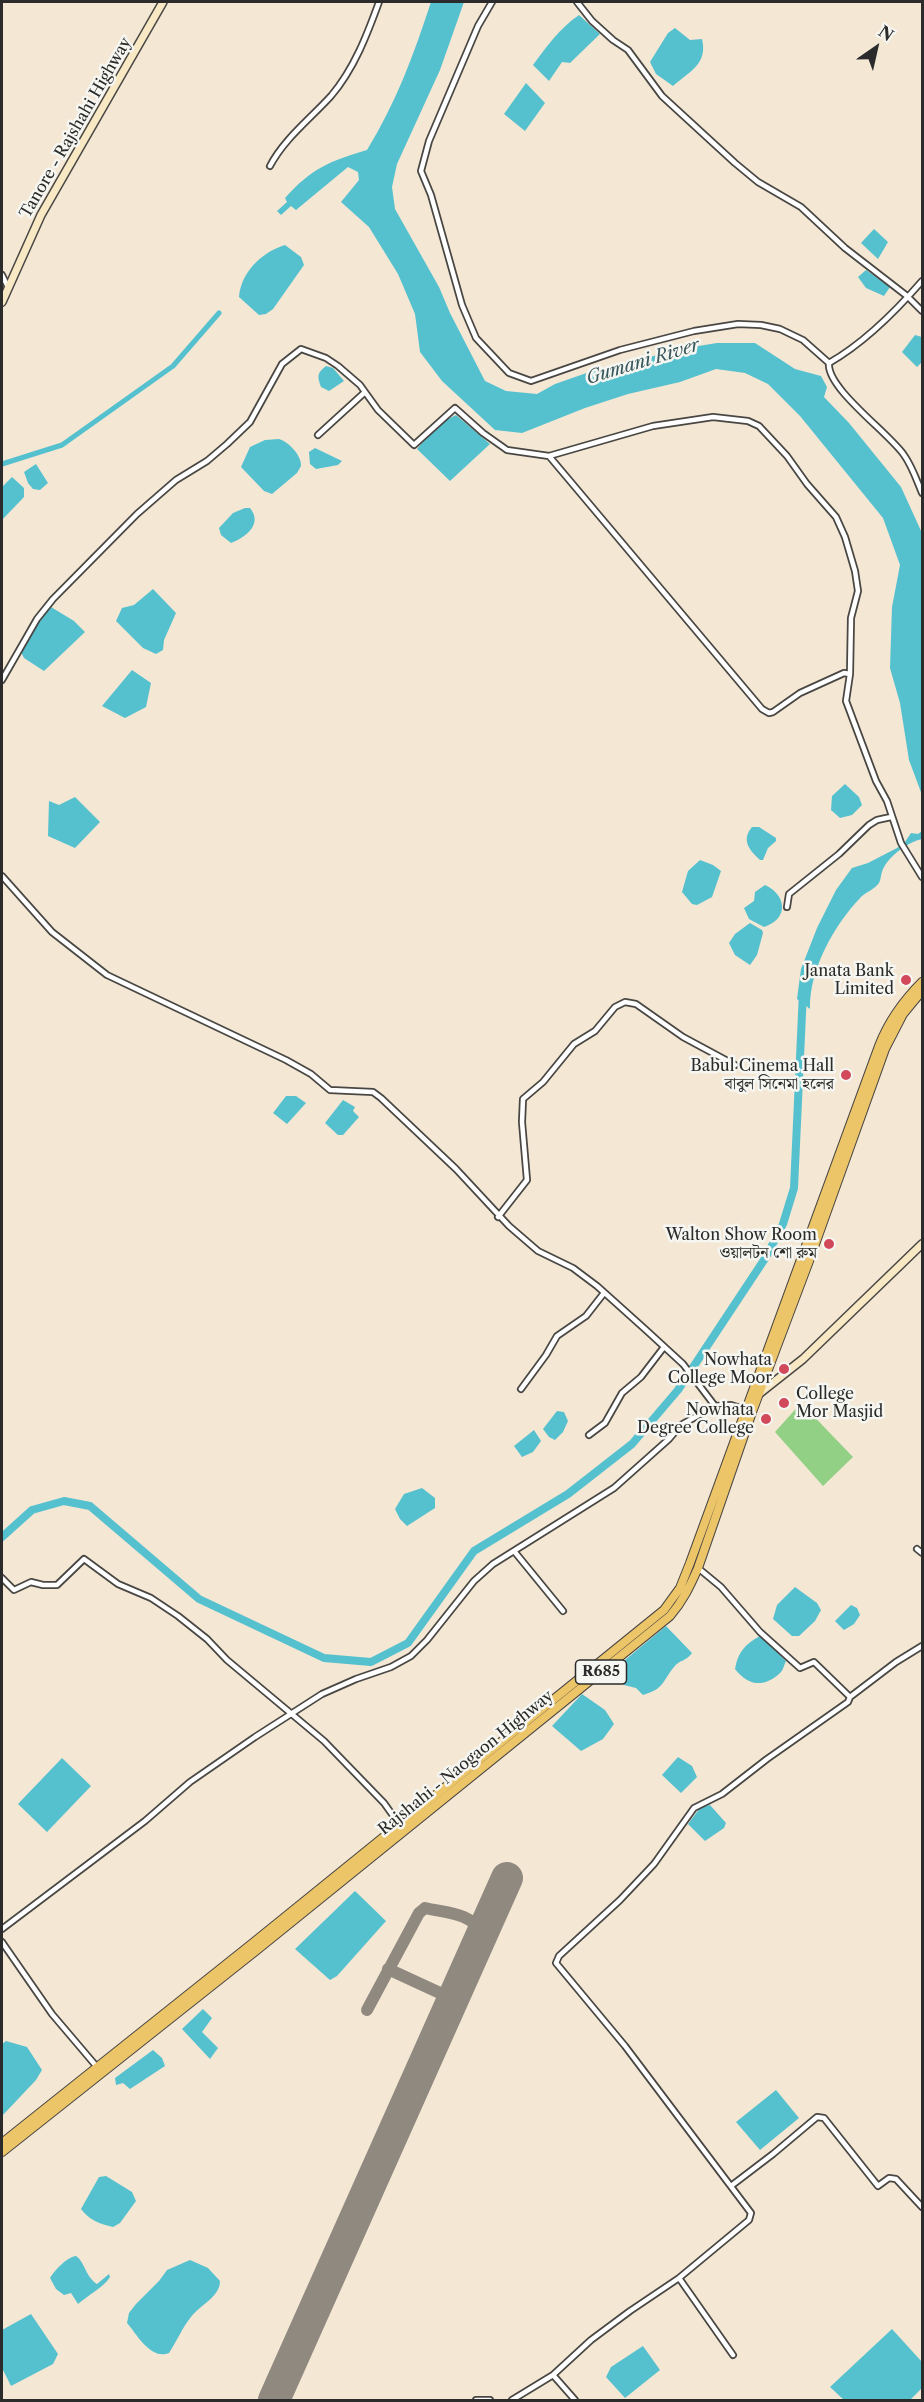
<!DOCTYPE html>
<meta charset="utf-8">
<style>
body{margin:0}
#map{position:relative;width:924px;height:2402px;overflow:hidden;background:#f4e7d4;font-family:"Libre Caslon Text",serif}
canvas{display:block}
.frame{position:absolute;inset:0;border:3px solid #2b2b2b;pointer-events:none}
.north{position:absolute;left:846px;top:18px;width:60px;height:60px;-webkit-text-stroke:4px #f6f6f2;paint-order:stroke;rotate:34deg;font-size:16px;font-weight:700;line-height:24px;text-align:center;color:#2b2b2b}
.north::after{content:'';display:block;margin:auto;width:21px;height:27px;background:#2b2b2b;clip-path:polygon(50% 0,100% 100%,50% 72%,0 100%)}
</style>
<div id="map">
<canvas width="924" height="2402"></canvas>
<div class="frame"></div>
<div class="north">N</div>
</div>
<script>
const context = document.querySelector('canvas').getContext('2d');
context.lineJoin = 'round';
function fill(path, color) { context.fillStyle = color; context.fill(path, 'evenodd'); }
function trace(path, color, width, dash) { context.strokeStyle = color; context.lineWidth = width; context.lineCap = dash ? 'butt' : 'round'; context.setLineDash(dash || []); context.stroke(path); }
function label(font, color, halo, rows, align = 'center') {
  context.font = font + ' "Libre Caslon Text","Noto Serif Bengali",serif'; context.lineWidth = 5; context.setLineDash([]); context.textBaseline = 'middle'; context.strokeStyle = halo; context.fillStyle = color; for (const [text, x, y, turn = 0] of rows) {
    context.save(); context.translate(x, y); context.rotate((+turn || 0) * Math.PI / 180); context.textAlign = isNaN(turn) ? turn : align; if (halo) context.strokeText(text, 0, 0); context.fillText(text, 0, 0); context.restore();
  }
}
fill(new Path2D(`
 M801 1403 853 1457 823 1486 775 1432Z`), '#92d086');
fill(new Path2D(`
 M431 2H464L440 70 397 164 392 187 395 209 439 287 450 313 485 381 506 391 537 394 555 384 598 369 635 361 680 349 717 343H755L795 369 821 376 827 387 824 397 849 423 901 487 922 533 921 655 922 665V795L909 760 900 703 890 668 892 607 900 565 883 518 800 416 768 384 745 373 716 369 680 382 628 394 585 408 522 433 495 430 442 381 420 352 415 314 398 274 369 227 341 202 359 180 358 172 348 167 296 210 291 206 281 215 277 211 287 202 285 198C312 168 330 161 367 150 396 103 414 54 431 2Z
 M579 15 600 34 570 63 562 62 549 81 533 65C547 46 560 28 579 15Z
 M675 28 690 40 702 39C708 64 690 71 673 86L656 74 650 62 668 33Z
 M526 83 545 103 525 131 504 114Z
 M874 229 888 242 878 259 861 243Z
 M285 245 301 257 304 265 273 309 266 314 259 315 239 297C241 272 262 252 285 245Z
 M866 270 890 287 884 296 866 288 858 277Z
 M915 335 922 337V362L917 367 902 352Z
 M326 366 333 368 344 381 329 391 321 387C317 376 317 373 326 366Z
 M456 415 490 444 450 481 417 449C428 436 440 422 456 415Z
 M279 439C289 442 302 456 301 466L297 473 272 494 264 491 241 467 250 447 265 440Z
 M315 448 342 461 338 465 316 469 310 464 309 452Z
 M36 464 48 483 40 490 33 489 28 483 24 472Z
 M12 477 24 488V497L2 520V487Z
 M245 508H250C263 524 246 537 231 543L221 535 219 528 233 513Z
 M153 589 176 613 164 640 163 650 156 654 143 648 116 621 122 608 134 605Z
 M51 607 74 621 85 632 44 671 24 658 21 652 33 630Z
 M132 670 151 683 146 707 125 718 102 706Z
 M845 784 859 797 862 805 852 815 840 818 831 810 832 796Z
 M75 797 100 822 75 848 48 836 49 801 59 805Z
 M752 827H759L776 838V841L768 848 763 860H760C749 850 741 840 752 827Z
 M922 831V839C908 842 890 855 883 869 881 873 881 879 879 883 875 889 866 892 861 897 834 925 809 970 810 1009L797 999 801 969 817 928 836 890 852 868 868 863 897 848 905 842 911 833 918 834Z
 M700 860 713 865 721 871 712 897 697 905 692 904 682 892 688 871Z
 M765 885C787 895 789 919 764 927L749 919 744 908 754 901 755 892Z
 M750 923 762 930 763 933 757 955 750 965 735 955 729 943 735 934Z
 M286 1096H296L306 1103 287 1124 273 1113Z
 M343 1100 355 1107 353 1111 359 1117 343 1135H338L325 1123Z
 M557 1411 564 1412 568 1421 563 1432 555 1440 549 1437 543 1429Z
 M534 1430 541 1441 533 1452 522 1457 514 1446Z
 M422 1488 435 1498V1508L407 1526 400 1519 395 1509 404 1494Z
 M795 1587 817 1603 821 1610 815 1621 799 1636H792L773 1619 777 1605Z
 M851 1605 857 1608 860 1615 854 1624 844 1630 835 1621Z
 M666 1626 692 1653C687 1661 679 1660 674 1667 661 1683 665 1688 643 1695L636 1688 624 1685 613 1670Z
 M760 1636 786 1661C784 1665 783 1671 780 1673 764 1688 748 1686 735 1669 738 1652 745 1644 760 1636Z
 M582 1694 605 1710 614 1724 603 1739 581 1751 552 1726Z
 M678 1757 692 1766 697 1777 681 1793 662 1775Z
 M62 1758 91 1786 47 1832 18 1804Z
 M710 1805 726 1823 724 1828 705 1841 688 1824 700 1808Z
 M355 1891 386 1921 337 1976 330 1980 295 1949Z
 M203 2009 212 2018 202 2032 218 2048 210 2059 182 2029Z
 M6 2041 27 2047 42 2070 36 2080 2 2116V2044Z
 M153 2050 162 2058 165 2066 130 2089 123 2083 116 2085 115 2078Z
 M776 2090 799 2118 760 2150 736 2122Z
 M106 2176 132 2192 136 2201 120 2223 113 2227C100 2224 89 2220 81 2209L99 2177Z
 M76 2256C85 2262 85 2276 97 2284L109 2274 110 2277C105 2286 87 2296 78 2304L71 2293 64 2295 56 2289 50 2278C55 2270 67 2257 76 2256Z
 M190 2260 208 2268 220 2281C220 2297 200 2305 191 2317 182 2328 177 2341 169 2353 151 2360 138 2336 127 2323L129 2313 136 2304 159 2281 167 2270Z
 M31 2314 58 2354 53 2364 11 2386 2 2368V2330Z
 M892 2329 922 2362V2388L910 2400H844L830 2387Z
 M643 2346 660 2370 625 2398 606 2377 611 2367Z`), '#55c1cf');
trace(new Path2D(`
 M2 464 62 445 173 366 219 313`), '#55c1cf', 5);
trace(new Path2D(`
 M2 1537 32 1510 64 1501 90 1506 199 1599 324 1658 371 1662 408 1643 474 1551 568 1494 632 1444 678 1390 766 1257 783 1224 794 1188 803 992`), '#55c1cf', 8);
trace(new Path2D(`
 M388 1969 453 1999
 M367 2010 419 1913 425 1908C446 1913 471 1912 483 1934`), '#908980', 12);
trace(new Path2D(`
 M274 2400 507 1878`), '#908980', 32);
const street = new Path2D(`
 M492 2 478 26 429 141 421 171 431 195 462 305 476 338 509 373 531 381 620 350 694 331 738 324 761 325 780 329 803 340 829 363
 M577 2 592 21 613 40 628 50 662 96 735 163 758 182 801 207 845 248 907 296 922 311
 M270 166C284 139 310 119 331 96 354 69 367 35 379 2
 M2 275 8 287
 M922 281C896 311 864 343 829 363 826 388 889 433 904 455 912 466 917 481 922 493
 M318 435 364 393
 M850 674 844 673 800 693 773 712 769 713 762 709 549 456 653 426 713 417 748 421 759 426 787 456 807 484 836 517 845 537 855 571 858 591 851 618 850 674 846 701 876 781 887 801 901 843 922 877
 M2 680 37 619 53 599 137 514 176 480 207 461 227 444 250 422 282 364 301 349 326 358 338 366 360 385 378 410 414 445 455 408 483 433 507 450 549 456
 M2 876 52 932 107 975 286 1060 311 1074 330 1090 373 1092 381 1098 456 1169 509 1226 538 1251 573 1268 597 1286 646 1330 683 1364 715 1406
 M787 907 789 894 839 854 869 825 877 820 891 817
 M498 1217 527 1180 522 1122 523 1099 543 1082 574 1044 595 1031 615 1007 625 1002 636 1004 683 1037 735 1065
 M521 1389 546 1355 557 1336 586 1316 604 1293
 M589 1435 605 1423 622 1393 641 1377 664 1347
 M917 1549 922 1553
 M514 1551 563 1611
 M2 1578 14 1590 31 1582 43 1585H57L84 1559 118 1584 151 1598 178 1616 207 1639 227 1660 324 1741 384 1803 399 1824
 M850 1697 896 1662 922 1646
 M2 1929 145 1821 190 1782 255 1737 322 1694 356 1679 391 1667 411 1656 427 1640 474 1581 493 1564 614 1488 669 1439 681 1425 715 1406 731 1405 747 1410
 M2 1942 52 2014 97 2067
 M731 2186 773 2154 817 2117 824 2118 878 2186 889 2178 896 2179 922 2207
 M679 2278 733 2355
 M553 2375 575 2400
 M476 2400H490
 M512 2400 553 2375 591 2340 630 2311 679 2278 749 2220 751 2213 625 2046 556 1963 559 1956 620 1900 654 1864 694 1808 722 1794 767 1759 848 1702 850 1697 814 1662 800 1668 760 1632 721 1587 698 1568`);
const secondary = new Path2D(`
 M2 302 41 215 163 2
 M760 1393 803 1359 922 1244`);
const primary = new Path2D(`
 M2 2143 253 1943 664 1610 680 1588 690 1563 879 1046C889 1020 903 1001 922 982
 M2 2152 258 1949 670 1616C683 1601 690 1586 698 1568L752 1412 809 1261 885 1049 903 1014 922 991`);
trace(street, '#494744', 8);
trace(secondary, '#494744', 10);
trace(primary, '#494744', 10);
trace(street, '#fff', 4.5);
trace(secondary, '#f8e8c3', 7);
trace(primary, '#edc569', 8);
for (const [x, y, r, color] of [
 [906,980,6,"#d1495b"],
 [846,1075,6,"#d1495b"],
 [829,1244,6,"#d1495b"],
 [784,1369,6,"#d1495b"],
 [784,1403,6,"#d1495b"],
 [766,1419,6,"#d1495b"]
]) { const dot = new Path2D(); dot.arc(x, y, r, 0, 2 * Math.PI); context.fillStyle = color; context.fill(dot); trace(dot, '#f6f6f2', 2); }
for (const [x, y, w] of [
 [601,1672,51]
]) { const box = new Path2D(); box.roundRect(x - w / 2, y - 12, w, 24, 4.5); context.fillStyle = '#f6f6f2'; context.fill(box); trace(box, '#2b2b2b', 1.5); }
label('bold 15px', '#2b2b2b', null, [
 ["R685",601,1672]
]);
label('16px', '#2b2b2b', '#f6f6f2', [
 ["Tanore - Rajshahi Highway",76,128,-60],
 ["Rajshahi - Naogaon Highway",466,1763,-39]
]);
label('16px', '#2b2b2b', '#f6f6f2', [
 ["Janata Bank",894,971],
 ["Limited",894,989],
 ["Babul Cinema Hall",834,1066],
 ["বাবুল সিনেমা হলের",834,1084],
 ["Walton Show Room",817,1235],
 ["ওয়ালটন শো রুম",817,1253],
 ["Nowhata",772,1360],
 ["College Moor",772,1378],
 ["College",796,1394,"left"],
 ["Mor Masjid",796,1412,"left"],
 ["Nowhata",754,1410],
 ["Degree College",754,1428]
], 'right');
label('italic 18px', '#38585c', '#f6f6f2', [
 ["Gumani River",643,362,-17]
]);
</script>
